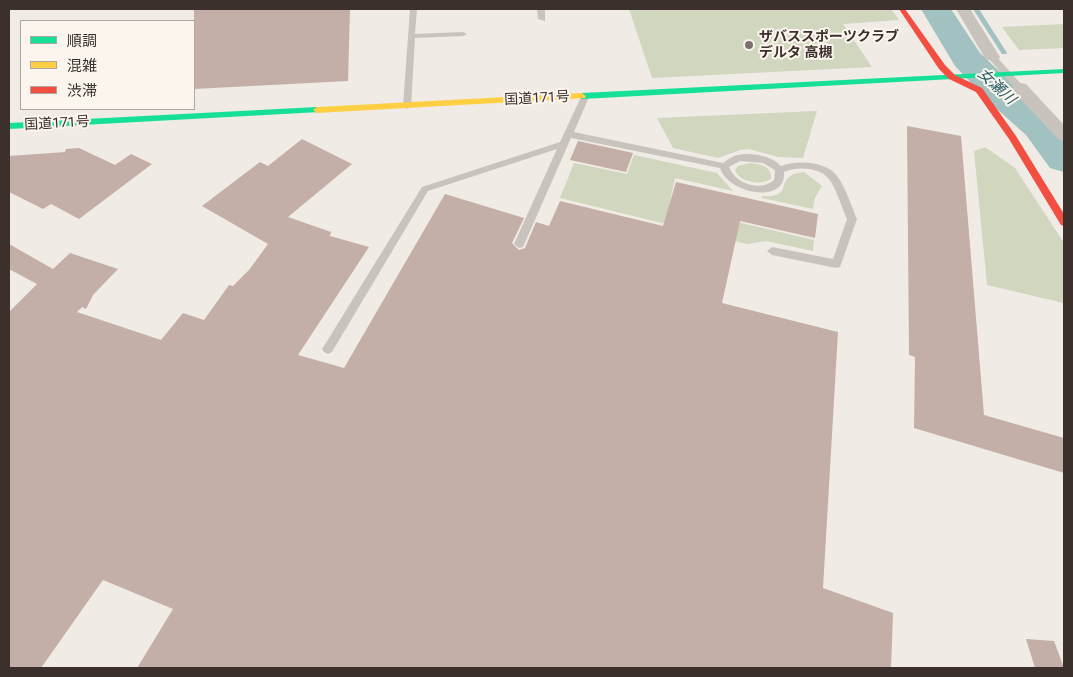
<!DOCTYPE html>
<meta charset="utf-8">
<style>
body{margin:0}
#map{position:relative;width:1073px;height:677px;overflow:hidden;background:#f0ebe5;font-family:Roboto,"Noto Sans JP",sans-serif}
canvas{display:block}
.frame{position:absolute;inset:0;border:10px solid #3b302b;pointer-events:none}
.legend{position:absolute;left:20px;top:20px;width:175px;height:90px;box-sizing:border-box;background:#fbf5ee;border:1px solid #aea6a0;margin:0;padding:6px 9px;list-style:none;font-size:15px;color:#3b302b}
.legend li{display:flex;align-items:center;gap:10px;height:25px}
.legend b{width:25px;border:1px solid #aea6a0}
</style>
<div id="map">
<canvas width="1073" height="677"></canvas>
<div class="frame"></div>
<ul class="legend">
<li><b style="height:6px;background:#16e098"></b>順調</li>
<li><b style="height:6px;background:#ffcf43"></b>混雑</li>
<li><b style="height:6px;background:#f24e42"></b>渋滞</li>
</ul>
</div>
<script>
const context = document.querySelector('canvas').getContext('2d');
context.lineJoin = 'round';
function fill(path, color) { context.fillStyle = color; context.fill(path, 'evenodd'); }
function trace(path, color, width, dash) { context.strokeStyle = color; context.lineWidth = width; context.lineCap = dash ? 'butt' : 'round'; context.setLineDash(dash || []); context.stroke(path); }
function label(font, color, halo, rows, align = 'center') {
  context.font = font + ' Roboto,"Noto Sans JP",sans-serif'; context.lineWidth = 4; context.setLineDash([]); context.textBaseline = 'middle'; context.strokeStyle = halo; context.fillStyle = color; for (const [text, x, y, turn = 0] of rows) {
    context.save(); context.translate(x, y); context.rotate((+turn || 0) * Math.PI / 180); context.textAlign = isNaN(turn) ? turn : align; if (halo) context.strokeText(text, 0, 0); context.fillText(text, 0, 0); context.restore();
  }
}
fill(new Path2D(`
 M629 9H891L899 20 843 24 872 67 652 78Z
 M1064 24V48L1019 50 1002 27Z
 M817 111 803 158 778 157 749 149 740 150 718 158 673 148 657 118Z
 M985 147 1015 168 1064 243V303L987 285 974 151Z
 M634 155 717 173 733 191 675 178 669 206 814 240 813 251 766 241 747 244 560 198 574 163 627 174Z
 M751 163C760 164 773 167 771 179 760 186 739 182 735 170L738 166Z
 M804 172 822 186 815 198 813 209 762 198V196C792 198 777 183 792 175 795 173 800 173 804 172Z`), '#d1d6bf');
fill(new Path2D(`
 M930 9H946L978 58 1012 93 991 95 961 59Z`), '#a1c2c1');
fill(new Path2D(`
 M982 58 1013 90 986 92 959 60Z`), '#f0ebe5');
fill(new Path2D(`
 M973 9H979L1007 53 1006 54H1002Z`), '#a1c2c1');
fill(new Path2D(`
 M921 9H951L980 53 1015 86 1052 117 1064 132V172L1050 168 1026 135 989 102 955 66Z`), '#a1c2c1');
fill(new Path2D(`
 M194 9H350L348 81 194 89Z
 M907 126 961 136 984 415 1064 438V473L914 428 915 357 909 355Z
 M302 139 352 164 288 217 331 232 330 236 369 247 298 355 344 368 445 194 524 218 512 243 519 250 525 248 536 222 549 226 560 201 663 226 676 182 818 214 815 238 740 221 722 303 838 332 823 588 893 613 891 668H137L173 609 103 580 41 668H9V312L37 284 9 269V244L53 269 70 253 118 269 93 295 86 309 82 307 77 312 161 340 183 313 204 320 229 285 233 286 249 270 268 244 202 206 260 162 268 166Z
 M578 141 633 153 626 172 570 160Z
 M79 148 115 165 131 154 152 164 79 219 51 204 43 209 9 192V156L65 152 66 149Z
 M1026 639 1054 641 1064 668H1035Z`), '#c3afa7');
fill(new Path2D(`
 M410 9H417L415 34 463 32 467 34 463 36 415 38 411 106 407 109 403 106Z
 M537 9H545V21L538 19Z
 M989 55H995L1023 86V90H1017L989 59Z
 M585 94 589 97 574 132 723 163C727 160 732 156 738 155 751 152 772 156 781 166 797 160 826 161 837 176 846 188 851 205 857 219L840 267 836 268 772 255 767 251 772 247 833 259 847 219C842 208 836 188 829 179 820 167 796 166 784 172 787 205 728 194 720 168L571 138 523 247 519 248 514 244 557 149 428 191 332 352 328 354 324 352 322 349 324 346 422 187 560 142 581 97ZM740 161 763 163 775 170 774 180C761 192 735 184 729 167Z`), '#c9c3be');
fill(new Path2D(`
 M956 9H970L1000 57 998 60H986Z
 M1020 83 1026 84 1064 125V141L1058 139 1014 92 1012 88 1014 84Z`), '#c9c3be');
fill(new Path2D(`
 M1064 69V73L582 99 578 96 582 93Z
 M317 107 320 108V112L9 129V123Z`), '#16e098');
fill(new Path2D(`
 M582 93 586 96 585 98 317 113 313 110 317 107Z`), '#ffcf43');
fill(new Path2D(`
 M899 9H905L945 65 955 75 982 88 1016 136 1064 214V226L1061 225 1009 139 976 92 949 79 939 69Z`), '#f24e42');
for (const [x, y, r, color] of [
 [749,45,5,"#7a716c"]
]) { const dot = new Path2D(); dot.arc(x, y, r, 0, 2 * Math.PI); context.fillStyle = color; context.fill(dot); trace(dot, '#fbf5ee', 2); }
label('bold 14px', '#3b302b', '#fbf5ee', [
 ["ザバススポーツクラブ",759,37],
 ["デルタ 高槻",759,53]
], 'left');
label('14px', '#3b302b', '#fbf5ee', [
 ["国道171号",537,99,-3],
 ["国道171号",57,124,-3]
]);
label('italic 15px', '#1f5a5e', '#fbf5ee', [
 ["女瀬川",996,87,43]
]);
</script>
